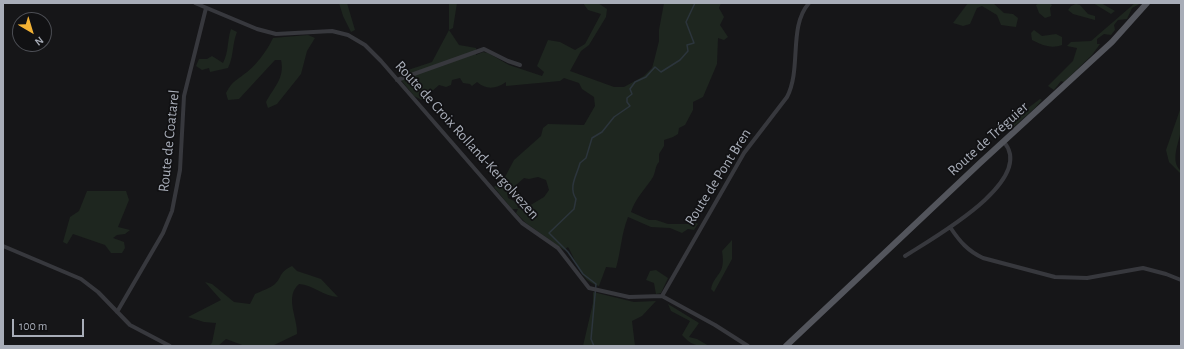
<!DOCTYPE html>
<meta charset="utf-8">
<style>
body{margin:0}
#map{position:relative;width:1184px;height:349px;overflow:hidden;background:#161618;font-family:"Alegreya Sans",sans-serif}
canvas{display:block}
.frame{position:absolute;inset:0;border:4px solid #a8adb8;pointer-events:none}
.north{position:absolute;left:12px;top:12px;width:40px;height:40px;box-sizing:border-box;background:#111113;border:1px solid #4d4f55;border-radius:50%;rotate:142deg;font-size:11px;font-weight:700;line-height:16px;text-align:center;color:#a8adb8}
.north::after{content:'';display:block;margin:auto;width:14px;height:18px;background:#f2b134;clip-path:polygon(50% 0,100% 100%,50% 72%,0 100%)}
.scale{position:absolute;left:12px;top:319px;width:72px;height:18px;box-sizing:border-box;border:2px solid #a8adb8;border-top:0;padding-left:5px;font-size:12px;line-height:14px;white-space:nowrap;color:#a8adb8;-webkit-text-stroke:3px #111113;paint-order:stroke}
</style>
<div id="map">
<canvas width="1184" height="349"></canvas>
<div class="frame"></div>
<div class="north">N</div>
<div class="scale">100 m</div>
</div>
<script>
const context = document.querySelector('canvas').getContext('2d');
context.lineJoin = 'round';
function fill(path, color) { context.fillStyle = color; context.fill(path, 'evenodd'); }
function trace(path, color, width, dash) { context.strokeStyle = color; context.lineWidth = width; context.lineCap = dash ? 'butt' : 'round'; context.setLineDash(dash || []); context.stroke(path); }
function label(font, color, halo, rows, align = 'center') {
  context.font = font + ' "Alegreya Sans",sans-serif'; context.lineWidth = 3.5; context.setLineDash([]); context.textBaseline = 'middle'; context.strokeStyle = halo; context.fillStyle = color; for (const [text, x, y, turn = 0] of rows) {
    context.save(); context.translate(x, y); context.rotate((+turn || 0) * Math.PI / 180); context.textAlign = isNaN(turn) ? turn : align; if (halo) context.strokeText(text, 0, 0); context.fillText(text, 0, 0); context.restore();
  }
}
fill(new Path2D(`
 M339 3H347L355 30 351 32 343 16Z
 M449 3H457L453 28 449 30 459 45 476 48V55L483 52 488 53 509 65 542 76 544 72 537 66 548 40 560 42 575 50 585 44 601 14 588 10 583 3H598L607 9 606 17 589 45 581 51 570 71 614 87H624L644 76 652 68 654 61 659 41V30L664 3H721L719 8 724 17 720 25 728 37 724 40 718 38 717 64 703 97 693 102V110L685 125 679 128 678 134 673 137 664 140V146L659 154V162C655 166 656 171 653 177 646 188 635 199 631 212L649 220H656L668 224H688L693 221 698 224 694 230 688 229 682 233 670 228 651 227 628 217C621 235 621 251 616 268L606 267 599 286C580 281 577 262 568 247L564 250 526 223 516 213 518 209H512L494 187 505 177 514 160 541 136 543 128 548 124 584 125 595 106 594 97 582 89 579 83 564 78 560 81 506 86V82C496 89 486 90 477 82L472 86 470 84 463 83 460 78 452 80 451 85 446 87 439 85 422 100 414 96 401 80 406 77 399 73 432 62 449 30ZM538 177 546 180 549 190 544 197 524 209 518 208 516 202 508 198 507 193 524 178 529 179Z
 M968 3H993L1004 13 1013 14 1018 18 1016 27 1001 25 997 15 982 6 977 8 970 24 963 26 953 23Z
 M1039 3H1049L1052 5 1050 8 1051 16 1045 18 1039 13 1036 5Z
 M1093 3H1101L1115 11 1111 14Z
 M1135 3H1141L1132 8 1127 19 1118 20 1114 25 1115 30 1111 35 1104 34 1097 39V44H1100L1092 55 1064 82 1061 81 1054 90 1048 86 1073 61 1077 48 1067 46 1071 42 1091 41Z
 M1076 4 1080 5 1088 14 1095 16V20L1073 14 1068 10 1071 6Z
 M231 29 237 32C232 44 234 56 228 68L210 72 209 68 202 70 196 66 199 59H207L212 56 223 63C229 52 227 40 231 29Z
 M1034 30 1042 36 1056 34 1062 37V45C1051 49 1042 45 1032 40L1031 33Z
 M308 35 315 38 307 51 301 74 277 104 268 108 266 102C274 87 285 78 281 60H275L239 99 228 100 226 93C233 81 233 83 243 75 255 67 267 51 273 38Z
 M1040 99 1042 100 1034 109 1010 130 1005 131 1024 111Z
 M1181 107C1181 114 1182 122 1181 129 1180 141 1169 161 1181 171V174L1169 162 1166 150Z
 M87 191H126L129 200 118 227 130 230 125 234 117 235 113 238 124 242 125 248 122 253H111L105 245 73 234 67 244 63 242 70 217 79 211Z
 M732 240V259L714 292 711 289C715 272 726 276 722 251Z
 M292 266 297 271 321 279 338 297C323 296 313 285 299 284 284 297 298 318 297 334L272 346H245L226 339 218 346H209L212 343 216 323 204 322 188 317 221 300 205 282 212 284 234 302 250 304 255 294C261 291 269 289 275 284 283 276 278 273 292 266Z
 M656 270 668 278 661 293 656 294 654 283 646 280 650 271Z
 M593 292 634 302 656 301 642 316 632 321 635 346H583L593 303Z
 M668 304 699 323 689 337 697 339 709 346C696 346 691 345 682 335L690 321 671 311Z`), '#1e261f');
trace(new Path2D(`
 M594 346 591 339 596 284 583 274 568 252 549 233 574 209 576 199C568 187 577 175 580 163L586 158 592 138 602 132 614 117 630 106 627 102V98L632 94 630 89 635 82 646 77 655 67 661 72 680 60 688 51 687 45 694 43 686 22 695 3`), '#2c353c', 1.5);
trace(new Path2D(`
 M195 3 257 29 276 34 332 31 348 35 365 45 381 61 513 213 522 223 558 248 589 288 629 297 662 296 715 325 748 346
 M397 80 484 49 508 61 520 65
 M950 227C960 242 968 251 983 258L1055 277 1087 278 1143 268 1166 274 1181 280
 M3 246 81 279 98 292 130 325 170 346
 M905 256C931 239 1037 181 1004 142
 M662 296 744 153 787 97C802 68 788 27 809 3
 M117 312 163 233 172 211 180 170 184 96 206 8`), '#37383d', 4);
trace(new Path2D(`
 M786 346 980 163 1112 42 1147 3`), '#53555c', 6);
label('15px', '#a8adb8', '#111113', [
 ["Route de Tréguier",988,139,-42],
 ["Route de Croix Rolland-Kergolvezen",467,140,48],
 ["Route de Coatarel",169,141,-84],
 ["Route de Pont Bren",718,177,-58]
]);
</script>
